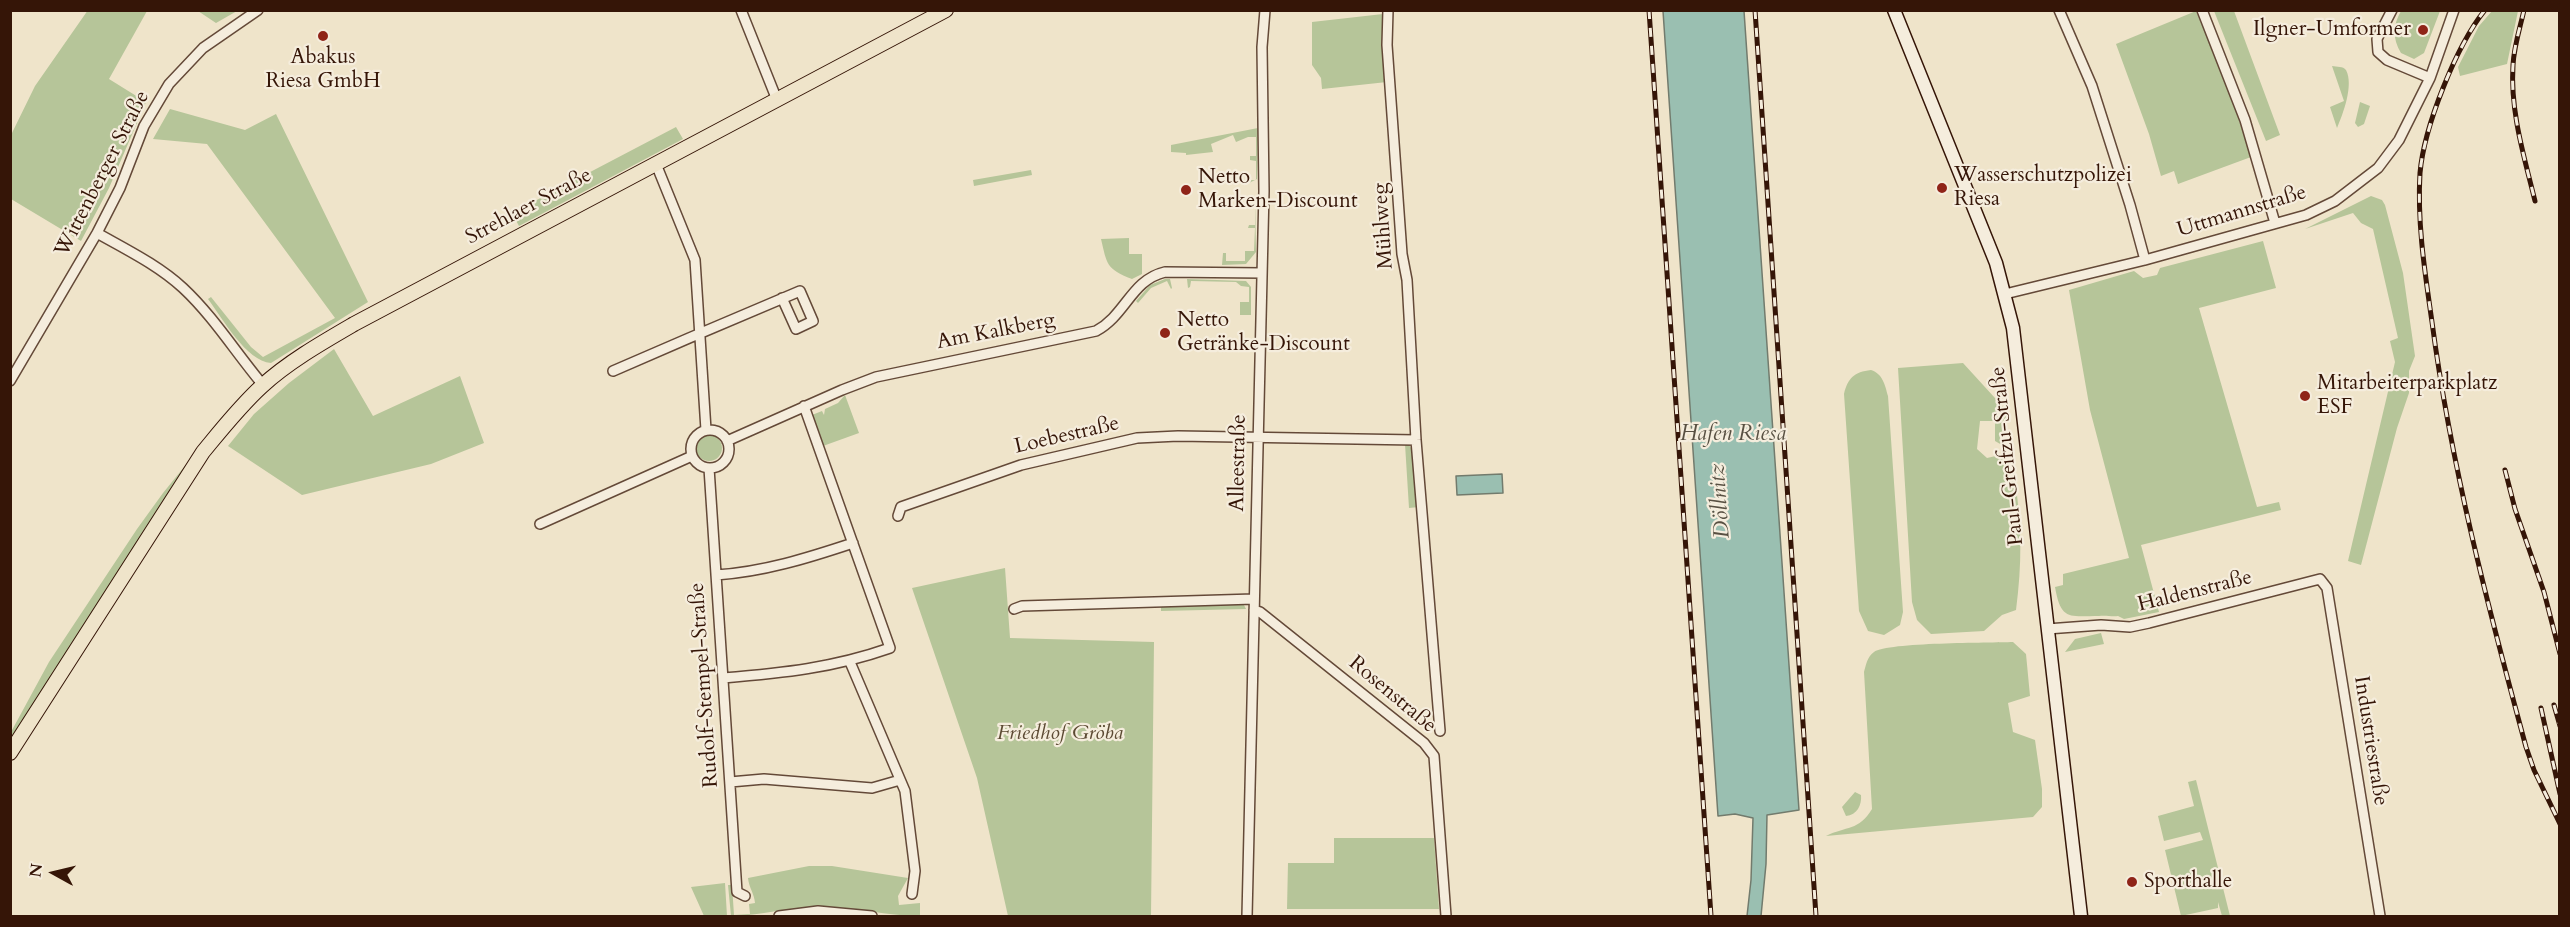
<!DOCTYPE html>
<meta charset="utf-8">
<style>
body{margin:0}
#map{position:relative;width:2570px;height:927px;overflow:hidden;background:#efe4ca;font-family:Cardo,serif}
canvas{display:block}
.frame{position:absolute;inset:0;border:12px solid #351507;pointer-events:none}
.north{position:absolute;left:24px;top:843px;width:60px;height:60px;-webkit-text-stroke:4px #f5eddd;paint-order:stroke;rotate:278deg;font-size:16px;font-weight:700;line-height:24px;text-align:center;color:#351507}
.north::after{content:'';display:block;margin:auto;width:21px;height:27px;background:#351507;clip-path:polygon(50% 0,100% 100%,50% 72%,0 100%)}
</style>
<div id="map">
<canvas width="2570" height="927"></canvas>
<div class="frame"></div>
<div class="north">N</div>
</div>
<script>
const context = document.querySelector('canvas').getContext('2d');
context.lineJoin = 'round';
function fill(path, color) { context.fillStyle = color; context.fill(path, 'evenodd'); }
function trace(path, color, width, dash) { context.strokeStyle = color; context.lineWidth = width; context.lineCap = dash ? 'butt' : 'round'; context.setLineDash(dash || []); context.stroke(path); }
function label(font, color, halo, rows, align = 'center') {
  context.font = font + ' Cardo,serif'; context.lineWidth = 4.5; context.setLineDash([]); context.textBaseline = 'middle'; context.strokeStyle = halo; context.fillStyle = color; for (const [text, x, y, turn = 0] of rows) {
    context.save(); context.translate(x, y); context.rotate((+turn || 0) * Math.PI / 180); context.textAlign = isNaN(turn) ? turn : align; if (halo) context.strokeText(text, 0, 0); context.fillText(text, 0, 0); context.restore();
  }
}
fill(new Path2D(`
 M88 10 147 11 109 79 146 102 109 188 81 241 11 199V135L35 86Z
 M198 11H237L216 23Z
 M2196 11 2227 83 2251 157 2178 184 2174 171 2161 176 2149 134 2116 44Z
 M2214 11H2234L2280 135 2266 141Z
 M2401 11H2440L2424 53 2414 59 2401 53C2392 38 2393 25 2401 11Z
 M2492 11H2518L2507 64 2460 76 2458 67 2479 26Z
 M1383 14 1387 82 1322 89 1321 78 1312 65V22Z
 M2332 66C2337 67 2343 66 2346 70 2354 85 2343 114 2337 128L2330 107 2344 101Z
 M2360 102 2370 106 2364 124 2358 127 2355 123Z
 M170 109 245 130 276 114 368 302 271 363C246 361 223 319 208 299L211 297 251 347 263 357 335 318 207 144 153 139Z
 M676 127 683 139 519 226 512 213Z
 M1258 128 1257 179 1249 183V180H1256V161L1250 160V156H1256V137H1248L1236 142 1233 135 1211 144 1213 152 1186 155V153L1171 152V145Z
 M1031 170 1032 175 974 186 973 180Z
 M2371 196 2382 200 2385 205 2403 273 2415 356 2409 371V393L2397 428 2361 565 2348 561 2395 362 2390 341 2398 338 2373 229 2361 223 2353 213 2305 229Z
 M1255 200 1256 252 1246 264 1222 265 1223 253H1226V261H1245V251H1254L1255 228H1248L1249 225H1255Z
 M1129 238V254H1142V274L1132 279C1106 269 1107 264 1101 239Z
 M2263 241 2276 288 2199 308 2257 507 2279 502 2281 510 2141 545 2159 612 2124 619 2118 616C2112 617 2106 615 2099 616 2069 616 2061 621 2055 587L2063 585V574L2129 558 2090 410 2069 290 2134 271 2143 278 2157 275 2160 268Z
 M1165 279H1170L1172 288 1171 289 1167 281 1151 288 1138 303 1136 301 1150 285Z
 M1187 279 1246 281 1251 287V315H1240V302H1249V287L1241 286 1236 282 1191 281 1190 287 1188 288Z
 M334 349 373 416 460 376 484 443 431 464 302 495 228 446 254 414 289 383Z
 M1963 363 2005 409 2007 434 2002 445 1995 441V421H1980L1977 449 1987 458 2000 455 2009 467 2010 479 2015 481C2022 527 2022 564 2016 610L2002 615 1984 631 1931 634 1917 620 1912 602 1898 368Z
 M1871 370C1883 374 1885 385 1888 396L1903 612 1900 625 1884 635 1868 631 1859 611 1844 394C1848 378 1854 372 1871 370Z
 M845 395 859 433 823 446 812 415 822 411 824 415 825 409 838 403Z
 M696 448a13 13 0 1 1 26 0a13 13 0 1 1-26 0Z
 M1405 444 1409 445 1411 448 1419 507 1409 508Z
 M197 451 11 744V732L49 662 137 529 163 493Z
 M1005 568 1010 638 1154 642 1151 916H1008L977 778 912 588Z
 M1243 603 1246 609 1161 611V606Z
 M2101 633 2104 644 2065 652 2075 639Z
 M2013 642 2026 654 2030 696 2008 703 2013 732 2035 740 2042 789V807L2033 817 1826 836C1846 826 1859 831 1872 809L1864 672C1866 665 1867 657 1874 652 1888 642 1990 643 2013 642Z
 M2196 780 2230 916H2222L2218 902V908L2181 916 2165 850 2203 840 2200 832 2164 841 2158 816 2194 806 2188 782Z
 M1855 792 1861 795C1862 805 1857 815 1846 816L1842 807Z
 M1334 838H1434L1439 909H1287L1288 863H1334Z
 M809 866H832L908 878 898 896 899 905 920 903V916C889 916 859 908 828 907 795 905 763 916 731 916L728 885H732L734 915 750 914 749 904 755 903C754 893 749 888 748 878Z
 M725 883 727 916H704L691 887Z`), '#b6c599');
const water = new Path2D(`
 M1663 11H1744L1799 810 1767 815 1766 864 1761 916H1747L1751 880 1753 818 1735 814 1718 816Z
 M1502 474 1503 493 1457 495 1456 476Z`);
fill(water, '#9abfb1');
trace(water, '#727b6d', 1.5);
const street = new Path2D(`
 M741 10 777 100
 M1388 10 1387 45 1402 254 1407 280 1416 440 1440 731
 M2059 10 2092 86 2130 205 2145 260
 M2202 10 2245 120 2275 223
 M2392 10 2377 39 2378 52 2387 60 2430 78
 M656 164 695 260 706 430
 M97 233C127 250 158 265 183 288 214 317 236 353 263 385
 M2005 294 2145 260 2306 215 2335 201 2378 168 2399 140 2430 78 2454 10
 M613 371C675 344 738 317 800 291L813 321 796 329 782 298
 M10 381 97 233 120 188 144 126 169 84 203 48 258 10
 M691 449a19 19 0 1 1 38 0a19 19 0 1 1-38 0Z
 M727 441 842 390 876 377 1096 331C1126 315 1131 280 1165 272L1262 273
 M709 468 737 892 745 896
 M898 516 901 507 1021 465 1137 438 1178 436 1416 440
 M540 524 692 456
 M716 575C763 572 808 558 853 543
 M1014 609 1022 606 1254 599
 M1254 610 1260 612 1424 743 1434 756 1446 916
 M2047 629 2101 625 2130 627 2149 623 2320 579 2327 588 2380 916
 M850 662 905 791 915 871 912 894
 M723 678C783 673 833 668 890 648L804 406
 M730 782 764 779 872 788 900 780
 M779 916 818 911 872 916
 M1247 916 1264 191 1262 47 1265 10`);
const secondary = new Path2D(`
 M1894 10 1996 263 2013 328 2081 916`);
const primary = new Path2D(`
 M10 753 203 452C222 429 240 406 262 386 288 362 323 342 354 324L946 10`);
trace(street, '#644938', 12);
trace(secondary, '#351507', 15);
trace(primary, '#351507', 16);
trace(street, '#f5eddd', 9);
trace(secondary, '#f5eddd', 12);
trace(primary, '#efe4ca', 14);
const rail = new Path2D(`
 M1649 10 1711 916
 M1755 10 1816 916
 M2485 10C2456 46 2424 127 2420 173 2417 223 2425 273 2432 322 2451 466 2488 607 2526 747L2534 770 2560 824
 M2524 10C2520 28 2514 46 2513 65 2510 111 2524 156 2535 201
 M2505 470 2515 509 2544 592 2560 654
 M2554 705 2560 726
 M2541 708 2560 794`);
trace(rail, '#351507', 5);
trace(rail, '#f5eddd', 3, [9]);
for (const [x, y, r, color] of [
 [2423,30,6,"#8f2418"],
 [323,36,6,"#8f2418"],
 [1942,188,6,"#8f2418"],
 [1186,190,6,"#8f2418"],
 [1165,333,6,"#8f2418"],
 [2305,396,6,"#8f2418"],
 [2132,882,6,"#8f2418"]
]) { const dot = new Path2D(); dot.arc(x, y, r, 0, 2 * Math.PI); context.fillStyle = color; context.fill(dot); trace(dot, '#f5eddd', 2); }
label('21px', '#351507', '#f5eddd', [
 ["Ilgner-Umformer",2411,30,"right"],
 ["Abakus",323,58,"center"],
 ["Riesa GmbH",323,82,"center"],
 ["Wasserschutzpolizei",1954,176],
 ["Riesa",1954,200],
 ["Netto",1198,178],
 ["Marken-Discount",1198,202],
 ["Netto",1177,321],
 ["Getränke-Discount",1177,345],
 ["Mitarbeiterparkplatz",2317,384],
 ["ESF",2317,408],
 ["Sporthalle",2144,882]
], 'left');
label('21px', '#351507', '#f5eddd', [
 ["Wittenberger Straße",103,174,-63],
 ["Strehlaer Straße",529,207,-28],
 ["Uttmannstraße",2242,212,-17],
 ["Mühlweg",1384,226,-94],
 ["Am Kalkberg",996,332,-11],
 ["Loebestraße",1067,436,-13],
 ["Paul-Greifzu-Straße",2008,456,-96],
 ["Alleestraße",1239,463,-89],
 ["Haldenstraße",2195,592,-14],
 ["Rudolf-Stempel-Straße",705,685,-94],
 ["Rosenstraße",1392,695,40],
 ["Industriestraße",2370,741,81]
]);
label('italic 21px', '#5c4a33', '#f5eddd', [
 ["Friedhof Gröba",1060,734]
]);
label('italic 22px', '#585042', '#f5eddd', [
 ["Hafen Riesa",1733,435],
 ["Döllnitz",1721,501,-94]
]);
</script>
